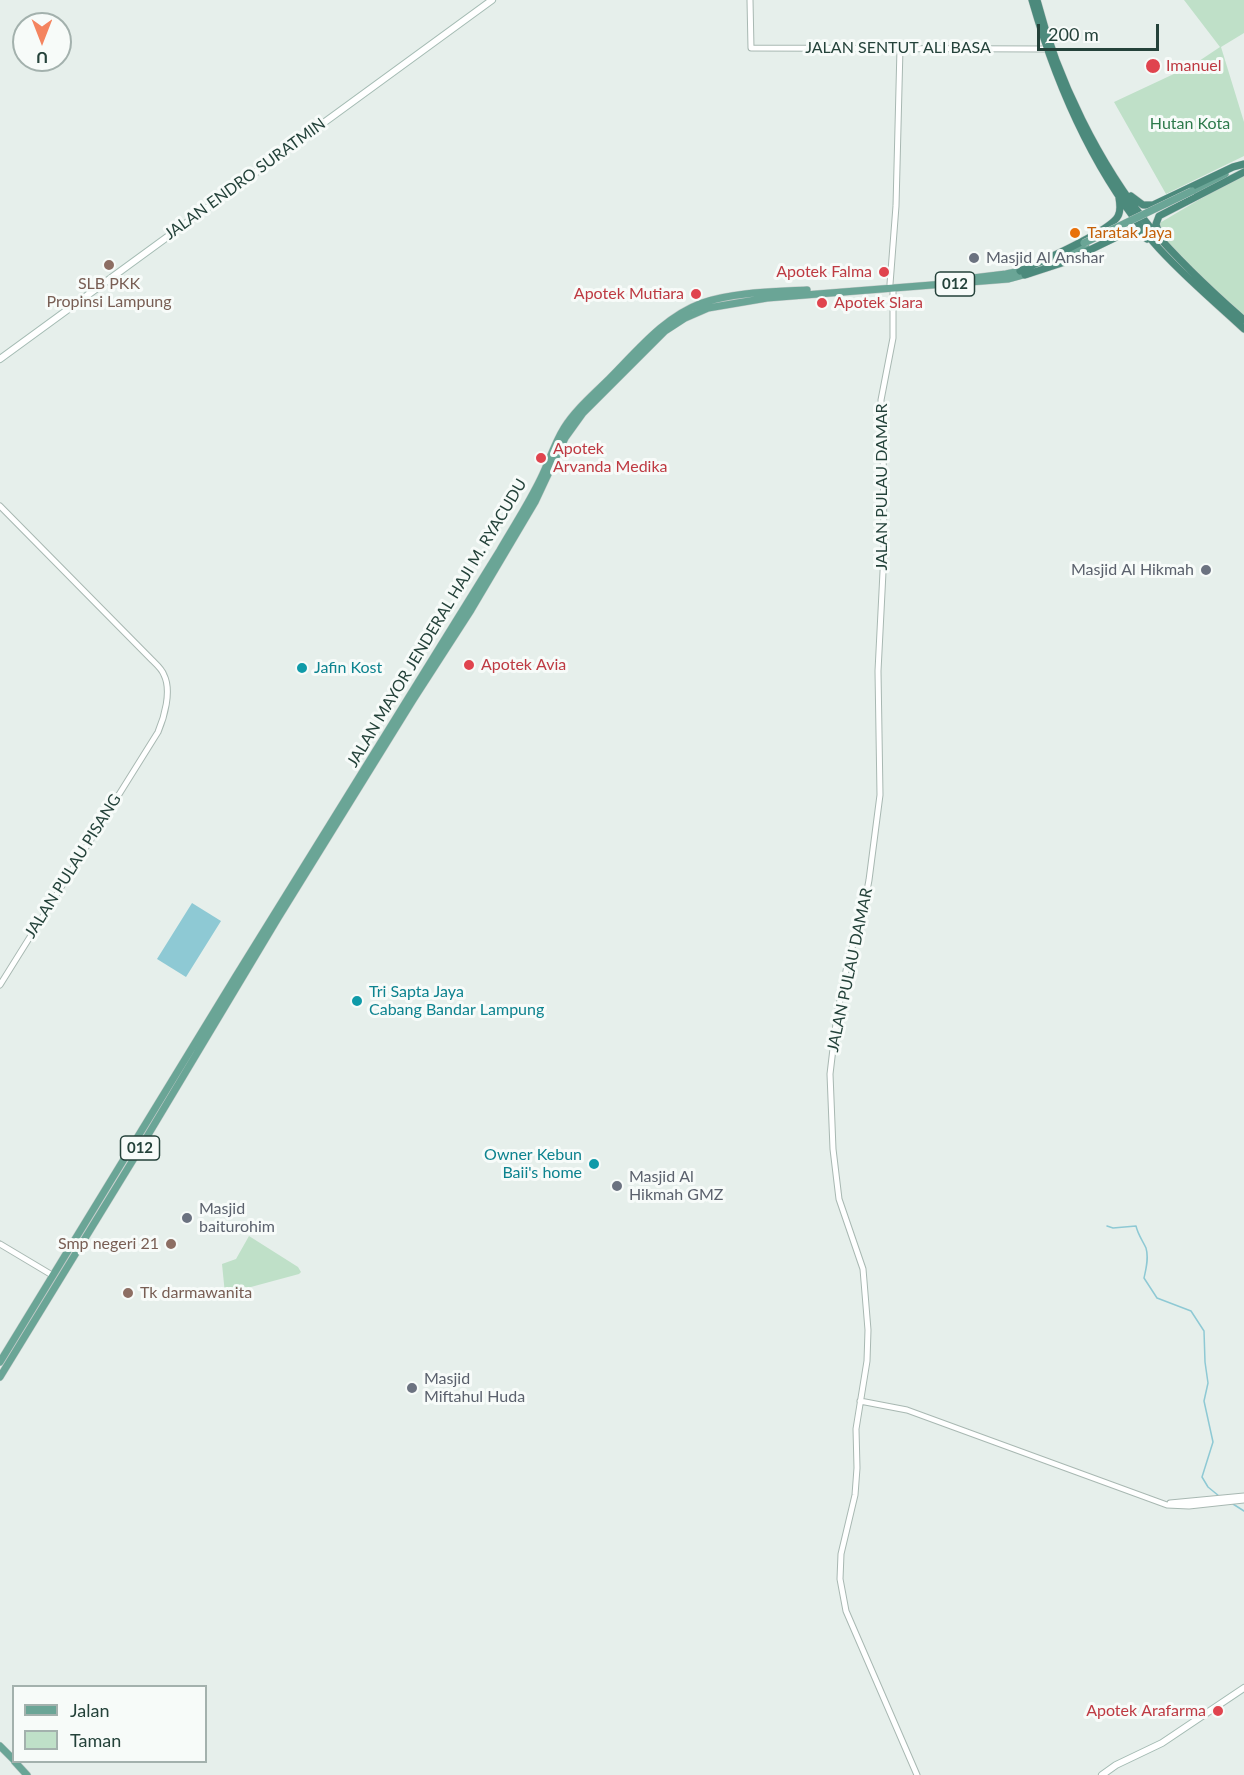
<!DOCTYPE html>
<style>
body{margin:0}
#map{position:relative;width:1244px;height:1775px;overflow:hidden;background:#e6efeb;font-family:Lato,sans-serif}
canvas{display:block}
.legend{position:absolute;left:12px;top:1685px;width:195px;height:78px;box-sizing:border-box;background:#f7fbf9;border:2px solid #a3b1ad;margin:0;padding:8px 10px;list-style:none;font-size:18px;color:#24423a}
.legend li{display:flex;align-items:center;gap:12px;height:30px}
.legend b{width:30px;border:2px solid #a3b1ad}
.north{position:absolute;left:12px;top:12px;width:60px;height:60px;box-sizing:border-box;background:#f7fbf9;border:2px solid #a3b1ad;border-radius:50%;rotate:180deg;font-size:16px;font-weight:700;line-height:24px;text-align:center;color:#24423a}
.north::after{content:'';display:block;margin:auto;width:21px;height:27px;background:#f4845f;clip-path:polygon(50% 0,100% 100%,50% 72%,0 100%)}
.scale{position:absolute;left:1037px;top:24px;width:122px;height:27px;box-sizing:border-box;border:3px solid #24423a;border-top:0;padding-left:8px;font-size:18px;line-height:21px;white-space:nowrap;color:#24423a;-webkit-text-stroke:4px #f7fbf9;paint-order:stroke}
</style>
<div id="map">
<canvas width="1244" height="1775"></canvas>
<ul class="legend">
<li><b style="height:8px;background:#6aa596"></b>Jalan</li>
<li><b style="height:16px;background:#bfe0c8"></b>Taman</li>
</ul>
<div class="north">U</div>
<div class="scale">200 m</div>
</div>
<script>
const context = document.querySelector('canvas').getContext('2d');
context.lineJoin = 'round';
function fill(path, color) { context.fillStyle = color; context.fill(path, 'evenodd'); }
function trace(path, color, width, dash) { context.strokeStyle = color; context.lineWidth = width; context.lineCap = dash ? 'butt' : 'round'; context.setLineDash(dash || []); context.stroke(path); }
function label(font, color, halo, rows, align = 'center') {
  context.font = font + ' Lato,sans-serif'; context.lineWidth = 6; context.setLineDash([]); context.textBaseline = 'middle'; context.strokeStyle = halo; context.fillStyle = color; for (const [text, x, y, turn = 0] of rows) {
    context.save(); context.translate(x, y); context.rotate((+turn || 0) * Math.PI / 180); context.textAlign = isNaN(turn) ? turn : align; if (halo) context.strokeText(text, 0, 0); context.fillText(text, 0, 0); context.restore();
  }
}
fill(new Path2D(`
 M1184 0H1244V33L1221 47 1244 122V156L1166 194 1114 102 1193 65 1220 47Z
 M1244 173V320L1165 241 1158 224Z
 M249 1236 298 1267 301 1272 299 1274 225 1294 222 1264 236 1259Z`), '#bfe0c8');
fill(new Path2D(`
 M192 903 221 921 186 977 157 959Z`), '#8ec9d4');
trace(new Path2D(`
 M1107 1226 1113 1228 1136 1226C1138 1235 1143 1241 1146 1248 1149 1258 1146 1269 1144 1278L1157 1298 1191 1311 1204 1331 1205 1362 1208 1383 1204 1401 1213 1442 1202 1477 1208 1487 1219 1496
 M1233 1504 1244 1511`), '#8ec9d4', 1.5);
const tertiary = new Path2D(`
 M750 0 751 48 1046 49
 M890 284 896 206 900 48
 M893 288V338L881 400 883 436 884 552 878 671 880 795 869 880 861 923 849 956 837 1015 830 1074 833 1149 839 1199 863 1269 868 1330 867 1361 856 1429 857 1468 855 1495 841 1554 840 1579 846 1611 917 1775
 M0 506 152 660C156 664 162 669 164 675 172 691 164 718 158 732L0 985
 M0 1244 52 1275
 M860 1401 907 1410 1167 1505 1189 1506 1244 1500
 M1170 1503 1244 1496`);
const secondary = new Path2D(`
 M0 359 492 0
 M1102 1775 1116 1765 1162 1743 1244 1688`);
const primary = new Path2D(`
 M1192 191 1225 174
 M1046 266 1086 247
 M973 278 1006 274 1025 270
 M0 1362 236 976 500 550C514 526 529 503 541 478 549 462 554 444 564 428 576 409 594 394 610 378 638 350 664 317 702 303 735 292 772 292 807 290
 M0 1377 133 1160 278 918 413 700 471 610 535 502 565 438 583 413 665 331 685 318 708 308 767 298 1008 279 1030 273
 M0 1746 14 1760
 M15 1762 27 1775`);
const trunk = new Path2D(`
 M1032 0C1057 87 1095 174 1154 243 1181 274 1214 301 1244 329
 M1037 0C1057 79 1099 164 1150 227 1179 261 1211 291 1244 320
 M1131 196 1143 205H1153L1233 167 1244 164
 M1159 234 1156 224 1159 216 1244 172
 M1020 271C1039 262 1110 232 1118 216 1121 211 1120 204 1119 198
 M1025 275 1065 262 1131 230 1136 231 1147 239`);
trace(tertiary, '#a8b8b2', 7);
trace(secondary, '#a4bbb3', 8);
trace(primary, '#c2cac8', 8);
trace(trunk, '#c2cac8', 8);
trace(tertiary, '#fff', 5);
trace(secondary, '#fff', 6);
trace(primary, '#6aa596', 7);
trace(trunk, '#4c8a7c', 7);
const primaryBridge = new Path2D(`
 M1084 243 1192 191`);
trace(primaryBridge, '#c2cac8', 8, []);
trace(primaryBridge, '#6aa596', 7);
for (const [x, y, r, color] of [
 [1153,66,8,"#e0444e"],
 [1075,233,6,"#e8710a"],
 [974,258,6,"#6b7280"],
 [109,265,6,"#8d6e63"],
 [884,272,6,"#e0444e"],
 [696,294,6,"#e0444e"],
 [822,303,6,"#e0444e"],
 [541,458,6,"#e0444e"],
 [1206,570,6,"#6b7280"],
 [469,665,6,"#e0444e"],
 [302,668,6,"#0f9aa8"],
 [357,1001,6,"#0f9aa8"],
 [594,1164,6,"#0f9aa8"],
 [617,1186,6,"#6b7280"],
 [187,1218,6,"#6b7280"],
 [171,1244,6,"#8d6e63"],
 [128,1293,6,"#8d6e63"],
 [412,1388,6,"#6b7280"],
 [1218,1711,6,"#e0444e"]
]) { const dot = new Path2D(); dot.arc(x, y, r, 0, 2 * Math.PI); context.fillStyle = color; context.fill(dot); trace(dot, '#f7fbf9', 2); }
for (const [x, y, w] of [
 [955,284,39],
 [140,1148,39]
]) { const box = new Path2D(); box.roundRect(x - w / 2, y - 12, w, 24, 4.5); context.fillStyle = '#f7fbf9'; context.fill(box); trace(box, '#24423a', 1.5); }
label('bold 15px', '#24423a', null, [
 ["012",955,284],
 ["012",140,1148]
]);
label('16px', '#24423a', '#f7fbf9', [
 ["JALAN SENTUT ALI BASA",898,48],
 ["JALAN ENDRO SURATMIN",245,179,-36],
 ["JALAN PULAU DAMAR",882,487,-90],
 ["JALAN MAYOR JENDERAL HAJI M. RYACUDU",437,623,-59],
 ["JALAN PULAU PISANG",73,866,-58],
 ["JALAN PULAU DAMAR",850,970,-78]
]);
label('16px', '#be3a42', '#f7fbf9', [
 ["Imanuel",1166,66],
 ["Apotek Falma",872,272,"right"],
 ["Apotek Mutiara",684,294,"right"],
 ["Apotek Slara",834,303],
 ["Apotek",553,449],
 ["Arvanda Medika",553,467],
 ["Apotek Avia",481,665],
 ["Apotek Arafarma",1206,1711,"right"]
], 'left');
label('16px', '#2d7a4b', '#f7fbf9', [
 ["Hutan Kota",1190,124]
]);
label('16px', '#c56008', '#f7fbf9', [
 ["Taratak Jaya",1087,233]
], 'left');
label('16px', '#5b616d', '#f7fbf9', [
 ["Masjid Al Anshar",986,258],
 ["Masjid Al Hikmah",1194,570,"right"],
 ["Masjid Al",629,1177],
 ["Hikmah GMZ",629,1195],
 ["Masjid",199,1209],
 ["baiturohim",199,1227],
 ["Masjid",424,1379],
 ["Miftahul Huda",424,1397]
], 'left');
label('16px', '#785e54', '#f7fbf9', [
 ["SLB PKK",109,284],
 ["Propinsi Lampung",109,302],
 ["Smp negeri 21",159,1244,"right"],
 ["Tk darmawanita",140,1293,"left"]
]);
label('16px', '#0d838f', '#f7fbf9', [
 ["Jafin Kost",314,668],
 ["Tri Sapta Jaya",369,992],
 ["Cabang Bandar Lampung",369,1010],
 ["Owner Kebun",582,1155,"right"],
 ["Baii's home",582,1173,"right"]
], 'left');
</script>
